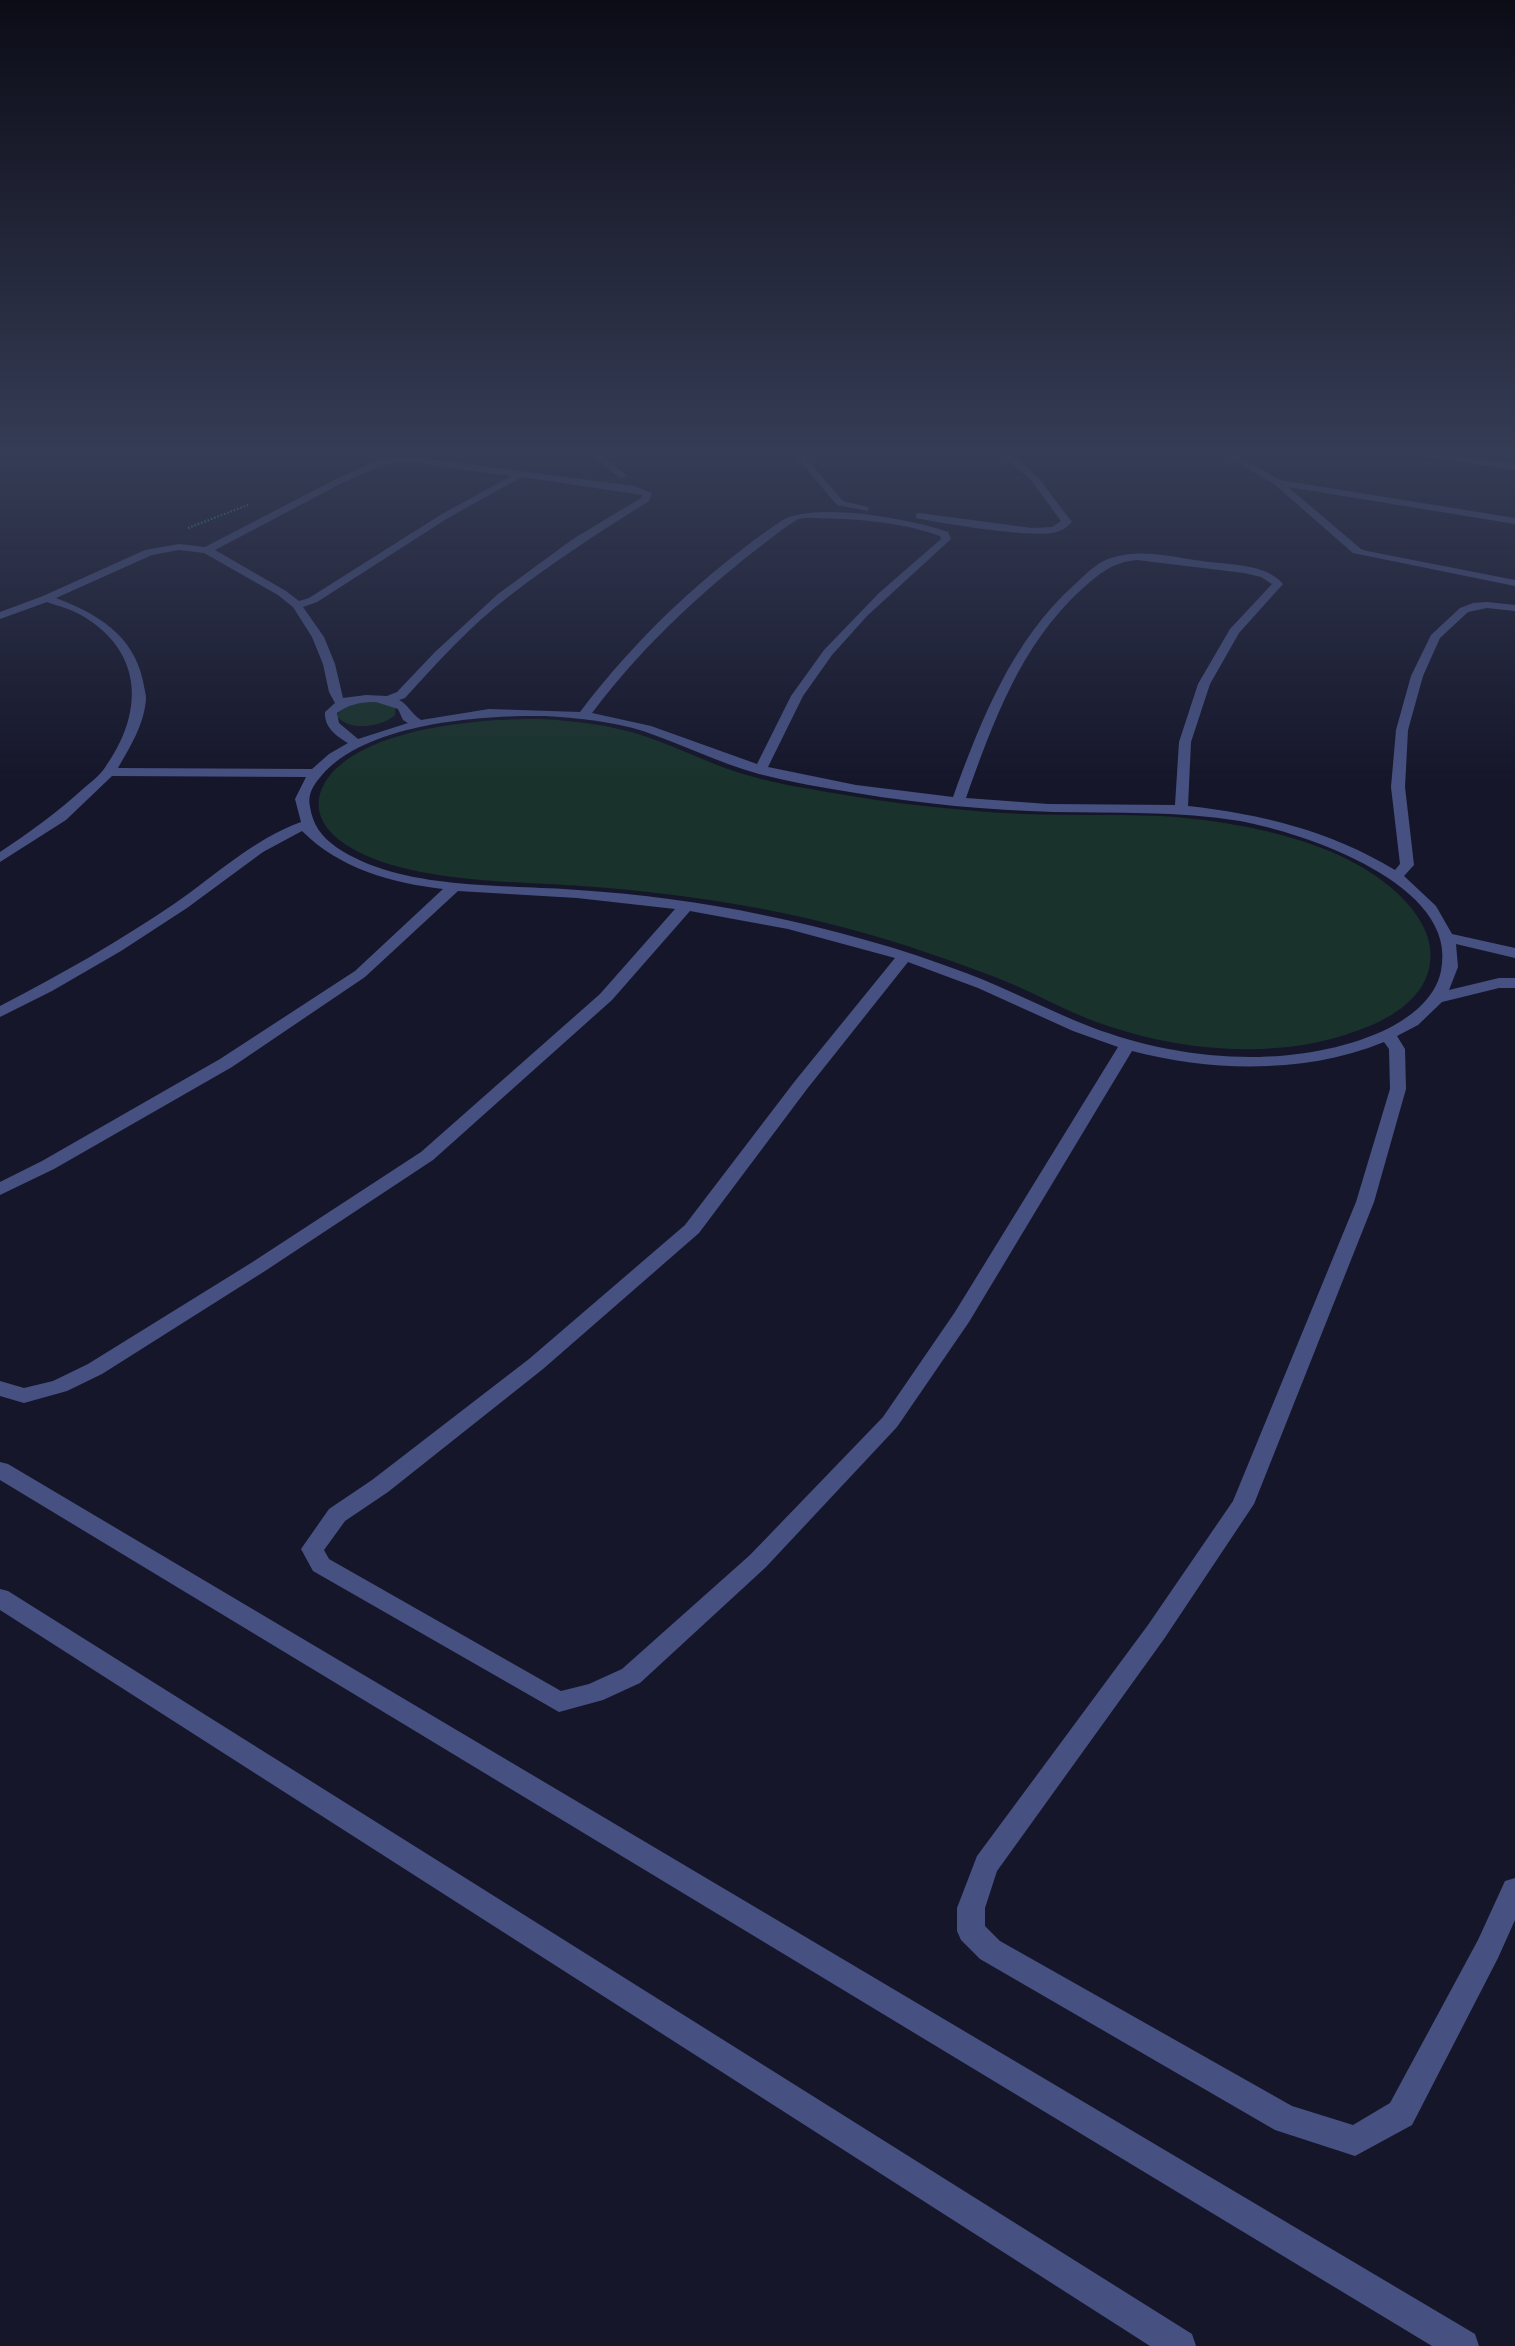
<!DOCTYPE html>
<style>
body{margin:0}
canvas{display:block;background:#15162a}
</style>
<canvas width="1515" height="2346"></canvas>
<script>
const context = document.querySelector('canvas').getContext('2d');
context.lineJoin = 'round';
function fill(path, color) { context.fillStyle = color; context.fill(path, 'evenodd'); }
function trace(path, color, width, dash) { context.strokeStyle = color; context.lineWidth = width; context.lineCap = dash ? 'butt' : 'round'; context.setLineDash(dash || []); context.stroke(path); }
fill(new Path2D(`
 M376 701 395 708V715C382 727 349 732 337 716 343 702 362 703 376 701Z
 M540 719C576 721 612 725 647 737 682 749 714 766 750 776 777 784 805 788 833 793 889 803 945 809 1002 813 1055 816 1107 814 1160 816 1239 821 1352 841 1407 903 1423 921 1435 944 1429 969 1421 1001 1388 1020 1359 1030 1280 1060 1186 1052 1108 1026 1077 1016 1048 1000 1019 987 989 974 958 963 928 953 874 934 819 920 763 909 704 898 643 890 582 886 514 881 403 883 345 844 328 833 314 815 320 794 341 728 483 718 540 719Z`), '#19332c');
trace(new Path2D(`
 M188 528 248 505`), '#42af91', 2, [1.5, 2]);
fill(new Path2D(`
 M589 453H598L628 476 620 478Z
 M793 453H802L843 501 868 507V511L837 505Z
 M1000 453H1010L1037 476 1072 522C1068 526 1062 531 1056 532 1037 539 939 523 916 518V514L919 513 1032 528 1052 527 1061 521 1031 480Z
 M1221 453H1232L1280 480 1515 518V524L1288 487 1361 549 1367 551 1515 580V586L1353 553 1274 484Z
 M1417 453H1439L1515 464V470L1422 456Z
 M407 456 634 486 652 493 649 501C601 531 553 562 508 597 470 626 437 663 405 698L399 700C409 705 411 714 421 720L489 709 580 712C637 637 704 574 781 521 814 501 911 519 948 532L951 539 867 616 832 655 803 696 768 767 856 785 953 797C981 720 1012 641 1074 585 1085 575 1097 562 1111 558 1141 548 1172 557 1202 561 1227 565 1266 563 1283 584L1239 633 1210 684 1191 742 1188 806C1261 814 1331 831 1395 870L1400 864 1391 787 1396 730 1411 676 1431 635 1460 608 1473 603 1487 602 1515 605V611L1487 608 1468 612 1440 638 1423 676 1408 730 1405 787 1414 865 1404 876 1436 906 1452 934 1515 948V958L1456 944 1458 967 1449 990 1499 978H1515V988H1499L1442 1002 1418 1025 1397 1036 1405 1049 1406 1089 1374 1202 1254 1504 1164 1639 997 1871 985 1908V1926L1000 1941 1292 2106 1353 2125 1390 2103 1478 1940 1505 1881 1515 1878V1920L1498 1958 1412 2125 1355 2156 1275 2130 980 1959 961 1940 957 1931V1908L977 1856 1148 1625 1233 1501 1356 1202 1390 1089 1389 1049 1384 1042C1306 1074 1213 1072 1132 1051L969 1322 897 1427 766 1567 640 1683 603 1700 559 1712 313 1571 301 1549 329 1509 372 1480 529 1359 685 1225 795 1081 895 958 788 929 690 911 612 1000 433 1160 265 1271 102 1374 67 1391 24 1403 0 1396V1381L24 1388 53 1381 88 1364 251 1263 421 1152 600 994 675 909 577 898 458 891 365 977 232 1067 54 1169 0 1195V1182L42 1161 220 1059 355 971 443 889C392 883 340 869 302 831L263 852 187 908 121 951 52 991 0 1017V1006C60 975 118 942 174 904 216 875 252 840 301 822L295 799 306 777 112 776 66 820 0 862V852C30 832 58 812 84 788 91 782 99 776 104 769 144 714 145 652 81 615 71 609 58 606 47 602L0 619V612L43 596 145 550 179 544 205 547 338 478 378 460ZM407 462 511 476 442 514 309 598 299 601 286 591 215 550 344 482 383 465ZM522 477 642 495 641 498 573 539 498 594 435 652 397 692 387 696 366 695 343 698 335 664 324 637 303 607 317 602 448 518ZM806 518C850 518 898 521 940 536L941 539 879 593 824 650 791 696 757 764 651 726 592 713C646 641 711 583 783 529L798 519ZM179 550 204 553 278 595 293 607 312 637 323 664 329 692 335 703 325 712C324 727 336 736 348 743L329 754 312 769 118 768C130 747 144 725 146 699 146 694 144 687 143 681 133 634 97 614 56 598L152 555ZM1137 560 1244 573 1261 577 1272 584 1230 629 1198 684 1179 742 1175 805 1048 804 966 798C993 722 1021 644 1082 589 1100 573 1113 562 1137 560ZM376 702 398 709 403 720 408 723 358 739 339 723 337 713C349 704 361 702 376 702ZM545 716C577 718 611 721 643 731 682 744 719 763 759 774 791 782 824 788 856 793 922 804 988 810 1054 812 1117 813 1178 811 1240 821 1304 833 1460 884 1441 971 1435 1000 1408 1019 1383 1031 1293 1071 1180 1061 1091 1027 1049 1011 1009 989 966 973 900 948 832 929 763 915 702 902 640 894 578 890 503 884 401 891 336 847 321 836 313 825 310 807 307 794 314 784 322 775 367 723 480 715 545 716ZM908 962 978 988 1073 1031 1118 1047 955 1312 883 1417 750 1555 622 1669 589 1684 561 1691 329 1559 324 1550 345 1521 388 1492 543 1369 699 1233 807 1089Z
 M0 1462 8 1464 1475 2334 1479 2346H1432L0 1480Z
 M0 1589 8 1591 1192 2334 1196 2346H1150L0 1610Z`), '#465182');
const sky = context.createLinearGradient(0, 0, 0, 781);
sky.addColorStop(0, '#0c0c17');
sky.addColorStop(0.58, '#353c55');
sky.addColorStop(1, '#353c5500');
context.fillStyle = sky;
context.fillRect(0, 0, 1515, 781);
</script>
